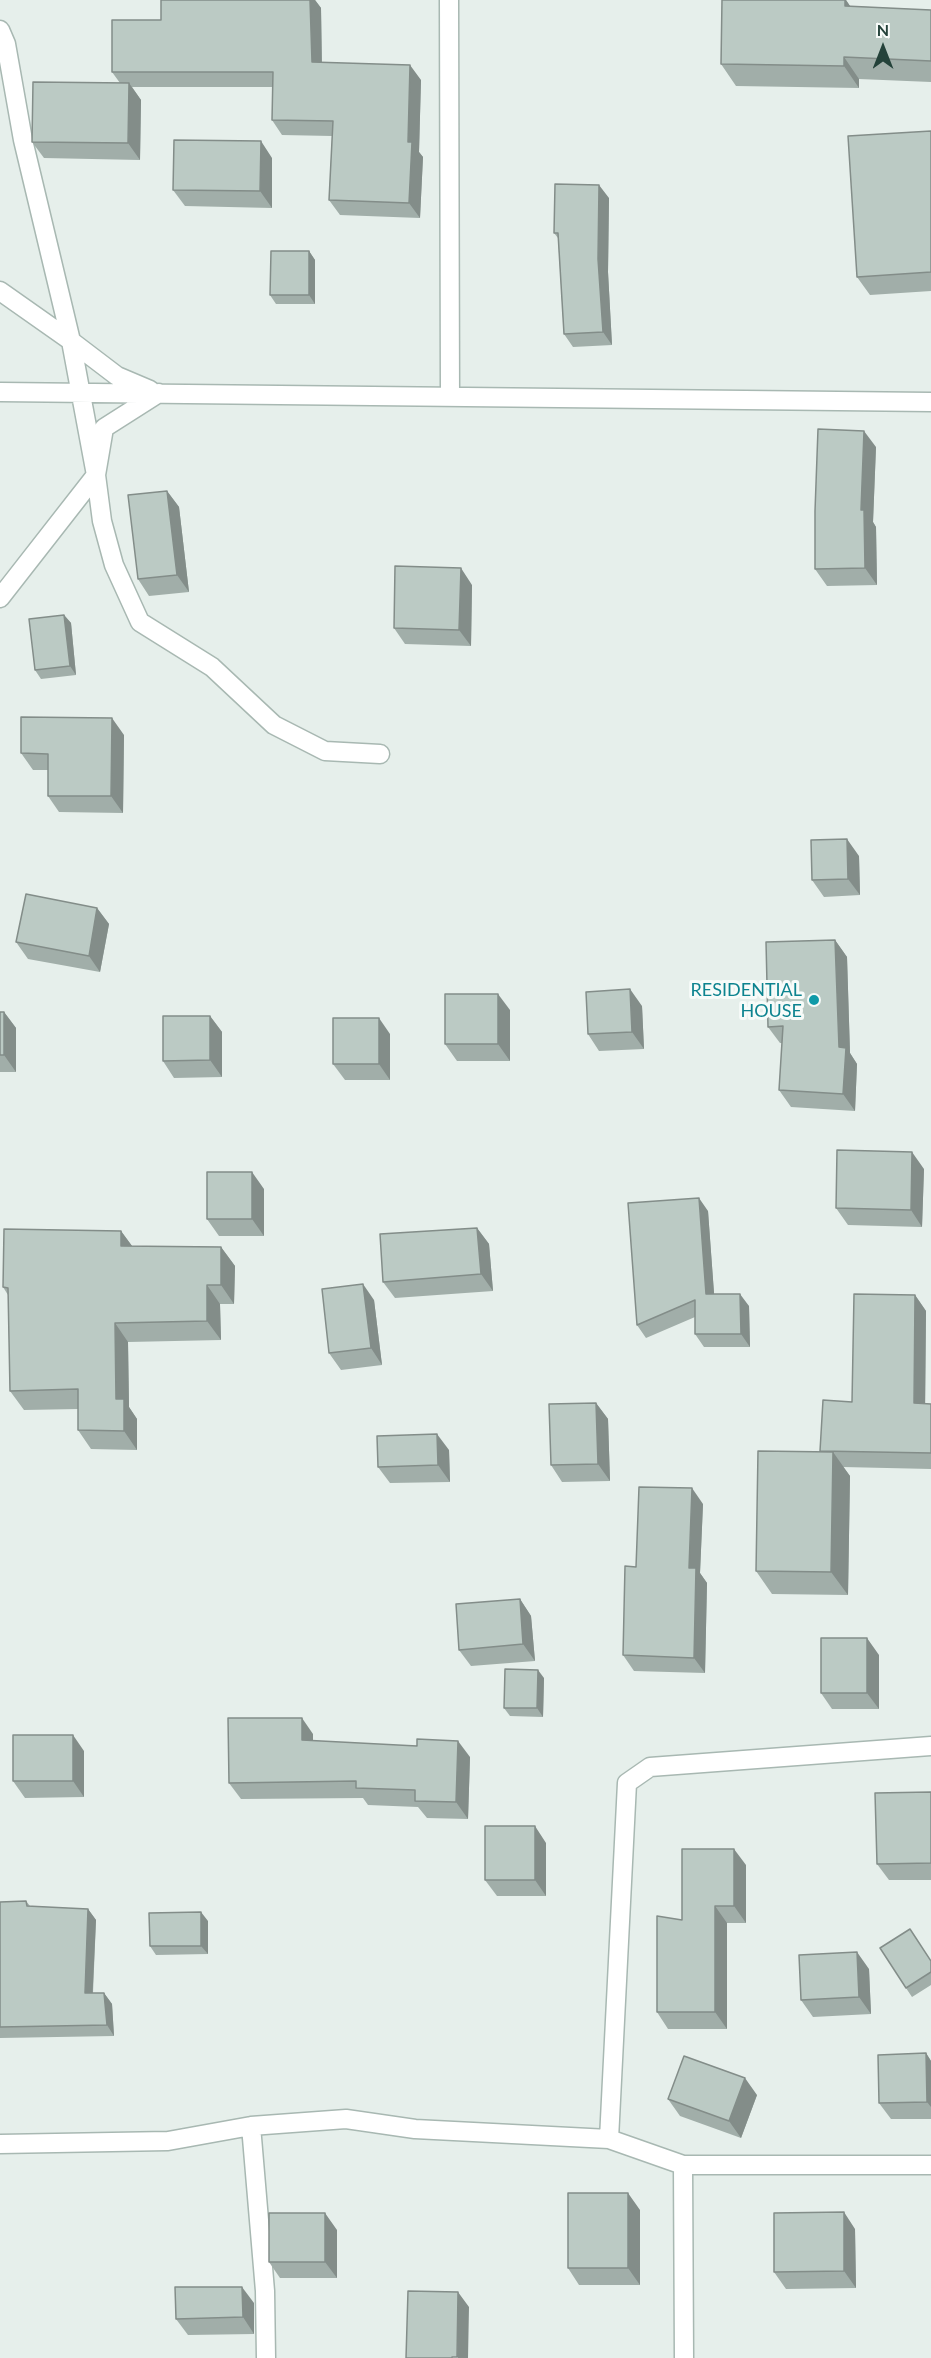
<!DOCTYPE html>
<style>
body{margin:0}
#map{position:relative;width:931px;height:2358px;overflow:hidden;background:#e6efeb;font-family:Lato,sans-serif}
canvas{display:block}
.north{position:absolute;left:853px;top:18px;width:60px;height:60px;-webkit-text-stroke:4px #f7fbf9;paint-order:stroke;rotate:0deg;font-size:16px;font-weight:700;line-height:24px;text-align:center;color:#24423a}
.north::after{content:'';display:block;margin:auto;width:21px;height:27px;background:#24423a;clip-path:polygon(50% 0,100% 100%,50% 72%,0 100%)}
</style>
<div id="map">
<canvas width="931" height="2358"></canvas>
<div class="north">N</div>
</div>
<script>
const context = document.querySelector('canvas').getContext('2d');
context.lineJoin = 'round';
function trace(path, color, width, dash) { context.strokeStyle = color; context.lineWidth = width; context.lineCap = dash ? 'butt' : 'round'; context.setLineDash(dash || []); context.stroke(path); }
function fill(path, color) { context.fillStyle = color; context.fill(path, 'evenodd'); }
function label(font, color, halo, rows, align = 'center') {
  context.font = font + ' Lato,sans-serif'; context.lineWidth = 6; context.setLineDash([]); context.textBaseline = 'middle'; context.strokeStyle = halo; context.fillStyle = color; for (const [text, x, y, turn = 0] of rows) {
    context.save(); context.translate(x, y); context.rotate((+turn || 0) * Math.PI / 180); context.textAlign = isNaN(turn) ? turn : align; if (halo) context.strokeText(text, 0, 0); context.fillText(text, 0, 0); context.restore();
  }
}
const minor = new Path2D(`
 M449 0 450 396
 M0 30 6 44 23 140 71 341 117 376 150 390
 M0 291 71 341 96 475 102 521 114 565 140 622 212 667 274 725 325 751 380 754
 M0 392 931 402
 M0 598 96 475 104 428 159 393
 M251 2126 265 2291 266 2358
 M609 2139 627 1783 650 1767 931 1746
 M0 2144 168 2141 251 2126 346 2119 415 2129 609 2139 683 2165H931
 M683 2165 684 2358`);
trace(minor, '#a8b8b2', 21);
trace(minor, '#fff', 18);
fill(new Path2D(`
 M161 0H315L321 8 322 63 421 80 419 152 423 157 420 218 340 215 329 200 332 136 282 135 272 120 273 87H132L141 100 140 160 44 158 32 142 120 83 112 72 161 20Z
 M722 0H846L850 6 931 10V82L859 79V88L736 86 721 64Z
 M931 131V291L870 295 857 277Z
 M272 158V208L185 206 173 190Z
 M609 198 608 272 612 345 573 347 564 334 558 238 554 233Z
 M309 251 315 260V304H276L270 295Z
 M876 447 873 522 876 527 877 585 827 586 815 569Z
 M167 491 179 507 189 592 149 596 138 579Z
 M472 585 471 646 405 644 394 628Z
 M64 615 71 623 76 675 41 679 35 670Z
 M124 735 123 813 59 812 48 796V770H33L21 753Z
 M859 856 860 895 824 897 812 880Z
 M97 908 109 924 100 972 28 959 16 942Z
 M835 940 847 957 850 1053 857 1064 855 1111 791 1107 779 1090 782 1043H780L768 1027Z
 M642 1006 644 1049 599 1051 588 1034Z
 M510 1010V1061H457L445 1044Z
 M0 1012H4L16 1028V1072H0Z
 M210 1016 222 1032V1077L174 1078 163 1061Z
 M390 1034V1080H345L333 1064Z
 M924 1169 922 1227 848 1225 836 1208Z
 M264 1189V1236H219L207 1219Z
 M708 1211 714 1294 749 1306 750 1347H704L695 1334V1317L646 1338 637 1325Z
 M477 1228 489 1244 493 1291 395 1298 383 1282Z
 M121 1231 132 1246 221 1247 235 1266 234 1304H220L221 1340 128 1342 129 1407 137 1419V1450L91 1449 78 1430V1409L24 1410 10 1391 8 1295 3 1287Z
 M915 1295 926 1311 925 1404H931V1469L843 1467 850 1476 848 1595 772 1594 756 1571 821 1452 820 1451 852 1402Z
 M374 1300 382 1365 341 1370 329 1353Z
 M596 1403 608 1419 610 1481 562 1482 551 1465Z
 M449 1450 450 1482 390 1483 378 1467Z
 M703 1504 700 1573 707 1583 705 1673 634 1671 623 1655 636 1567Z
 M520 1599 531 1616 535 1661 471 1666 459 1650Z
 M879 1655V1709H832L821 1693Z
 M544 1678 543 1717 510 1716 504 1708Z
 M313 1734V1741L470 1757 468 1819 427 1818 418 1807 368 1805 363 1798 241 1799 229 1783Z
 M84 1751V1797L25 1798 13 1781Z
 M931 1792V1880H889L877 1864Z
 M546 1843V1896H497L485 1880Z
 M746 1865V1923H727V2029H668L657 2012 682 1920Z
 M26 1901 30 1906 88 1909 96 1920 93 1993H104L112 2004 114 2036 0 2038V1902Z
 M208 1921V1954L156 1955 150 1946Z
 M931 1961V1985L912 1997 906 1988Z
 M869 1969 871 2014 813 2017 801 2000Z
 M926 2053 931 2061V2119H891L879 2103Z
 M757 2095 741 2138 680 2116 668 2099Z
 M640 2210V2285H579L568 2268Z
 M855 2229 856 2288 786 2289 774 2272Z
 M337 2230V2278H280L269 2262Z
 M254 2303V2334L188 2335 176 2319Z`), '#a1aea9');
fill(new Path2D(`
 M310 0H315L321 8 322 78 312 62Z
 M845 0H846L860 21 845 6Z
 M844 57 859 79V88L844 66Z
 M410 65 421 80 419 152 423 157 420 218 409 203 408 142Z
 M129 83 141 100 140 160 128 143Z
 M261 141 272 158V208L260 191Z
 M599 185 609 198 608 272 612 345 603 332 598 259Z
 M309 251 315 260V304L309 295Z
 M864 431 876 447 873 522 876 527 877 585 865 568 861 510Z
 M167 491 179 507 189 592 177 575Z
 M461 568 472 585 471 646 459 630Z
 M64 615 71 623 76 675 70 666Z
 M112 718 124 735 123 813 111 796Z
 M847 839 859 856 860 895 848 879Z
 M97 908 109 924 100 972 89 956Z
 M835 940 847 957 850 1053 857 1064 855 1111 843 1094 839 1047Z
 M630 989 642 1006 644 1049 632 1032Z
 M498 994 510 1010V1061L498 1044Z
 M4 1012 16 1028V1072L4 1055Z
 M210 1016 222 1032V1077L210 1060Z
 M379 1018 390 1034V1080L379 1064Z
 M912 1152 924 1169 922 1227 911 1210Z
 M252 1172 264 1189V1236L252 1219Z
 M699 1198 708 1211 715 1306 706 1294Z
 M477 1228 489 1244 493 1291 481 1274Z
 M121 1231 135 1250 121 1246Z
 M221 1247 235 1266 234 1304 221 1285Z
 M363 1284 374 1300 382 1365 371 1348Z
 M207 1285 220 1304 221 1340 207 1321Z
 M740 1294 749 1306 750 1347 741 1334Z
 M915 1295 926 1311 925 1419 914 1403Z
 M115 1323 128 1342 129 1407 137 1419V1450L124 1431 116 1399Z
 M596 1403 608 1419 610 1481 598 1464Z
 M437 1434 449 1450 450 1482 438 1465Z
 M833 1452 850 1476 848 1595 831 1572Z
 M692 1488 703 1504 700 1573 707 1583 705 1673 694 1658 689 1568Z
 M520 1599 531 1616 535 1661 523 1644Z
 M867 1638 879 1655V1709L867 1693Z
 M538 1670 544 1678 543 1717 537 1708Z
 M302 1718 313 1734V1757L302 1740Z
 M73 1735 84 1751V1797L73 1781Z
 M458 1741 470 1757 468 1819 456 1802Z
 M535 1826 546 1843V1896L535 1880Z
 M734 1849 746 1865V1923L734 1906Z
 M715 1906 727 1923V2029L715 2012Z
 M88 1909 96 1920 92 2005 85 1993Z
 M201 1912 208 1921V1954L201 1946Z
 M857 1952 869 1969 871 2014 859 1997Z
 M104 1993 112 2004 114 2036 107 2025Z
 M926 2053 931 2061V2107L927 2102Z
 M745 2078 757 2095 741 2138 729 2121Z
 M628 2193 640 2210V2285L628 2268Z
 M844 2212 855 2229 856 2288 844 2271Z
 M325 2213 337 2230V2278L325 2262Z
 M242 2287 254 2303V2334L243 2317Z
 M458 2292 469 2307 468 2358H458L457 2357Z`), '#838d89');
const building = new Path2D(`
 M161 0H310L312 62 410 65 408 142H412L409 203 329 200 333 121 272 120 273 72H112V20H161Z
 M722 0H845V6L931 10V61L844 57V66L721 64Z
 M33 82 129 83 128 143 32 142Z
 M931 131V272L857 277 848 136Z
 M174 140 261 141 260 191 173 190Z
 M555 184 599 185 598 259 603 332 564 334 558 233H554Z
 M271 251H309V295H270Z
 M818 429 864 431 861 510H864L865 568 815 569V511Z
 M167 491 177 575 138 579 128 495Z
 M395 566 461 568 459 630 394 628Z
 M64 615 70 666 35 670 29 619Z
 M21 717 112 718 111 796H48V754L21 753Z
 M847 839 848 879 812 880 811 840Z
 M26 894 97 908 89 956 16 942Z
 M835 940 839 1047 846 1048 843 1094 779 1090 783 1026 768 1027 766 942Z
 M630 989 632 1032 588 1034 586 992Z
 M445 994H498V1044H445Z
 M0 1012H4V1055H0Z
 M163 1016H210V1060L163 1061Z
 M333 1018H379V1064H333Z
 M837 1150 912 1152 911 1210 836 1208Z
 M207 1172H252V1219H207Z
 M699 1198 706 1294H740L741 1334H695V1300L637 1325 628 1203Z
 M477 1228 481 1274 383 1282 380 1234Z
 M4 1229 121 1231V1246L221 1247V1285H207V1321L115 1323 116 1399H124V1431L78 1430V1389L10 1391 8 1288 3 1287Z
 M363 1284 371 1348 329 1353 322 1289Z
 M854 1294 915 1295 914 1403 931 1404V1453L820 1451 823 1400 852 1402Z
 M596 1403 598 1464 551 1465 549 1404Z
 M437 1434 438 1465 378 1467 377 1436Z
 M758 1451 833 1452 831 1572 756 1571Z
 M639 1487 692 1488 689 1568H696L694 1658 623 1655 625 1566 636 1567Z
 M520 1599 523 1644 459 1650 456 1604Z
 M821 1638H867V1693H821Z
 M505 1669 538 1670 537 1708H504Z
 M228 1718H302V1740L417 1746V1739L458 1741 456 1802 415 1801V1790L356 1788V1781L229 1783Z
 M13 1735H73V1781H13Z
 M931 1792V1863L877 1864 875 1793Z
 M485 1826H535V1880H485Z
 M682 1849H734V1906H715V2012H657V1916L682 1920Z
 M26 1901 27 1906 88 1909 85 1993H104L107 2025 0 2027V1902Z
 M201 1912V1946H150L149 1913Z
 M910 1929 931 1961V1972L906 1988 880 1948Z
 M857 1952 859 1997 801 2000 799 1955Z
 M926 2053 927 2102 879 2103 878 2055Z
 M684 2056 745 2078 729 2121 668 2099Z
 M568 2193H628V2268H568Z
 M844 2212V2271L774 2272V2213Z
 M269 2213H325V2262H269Z
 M175 2287H242L243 2317 176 2319Z
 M408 2291 458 2292 457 2357H452V2358H406Z`);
fill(building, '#bbcac4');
trace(building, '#838d89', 1.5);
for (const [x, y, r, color] of [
 [814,1000,6,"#0f9aa8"]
]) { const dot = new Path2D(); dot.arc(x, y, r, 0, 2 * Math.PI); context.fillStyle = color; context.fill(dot); trace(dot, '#f7fbf9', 2); }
label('18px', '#0d838f', '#f7fbf9', [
 ["RESIDENTIAL",802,990],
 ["HOUSE",802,1011]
], 'right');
</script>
